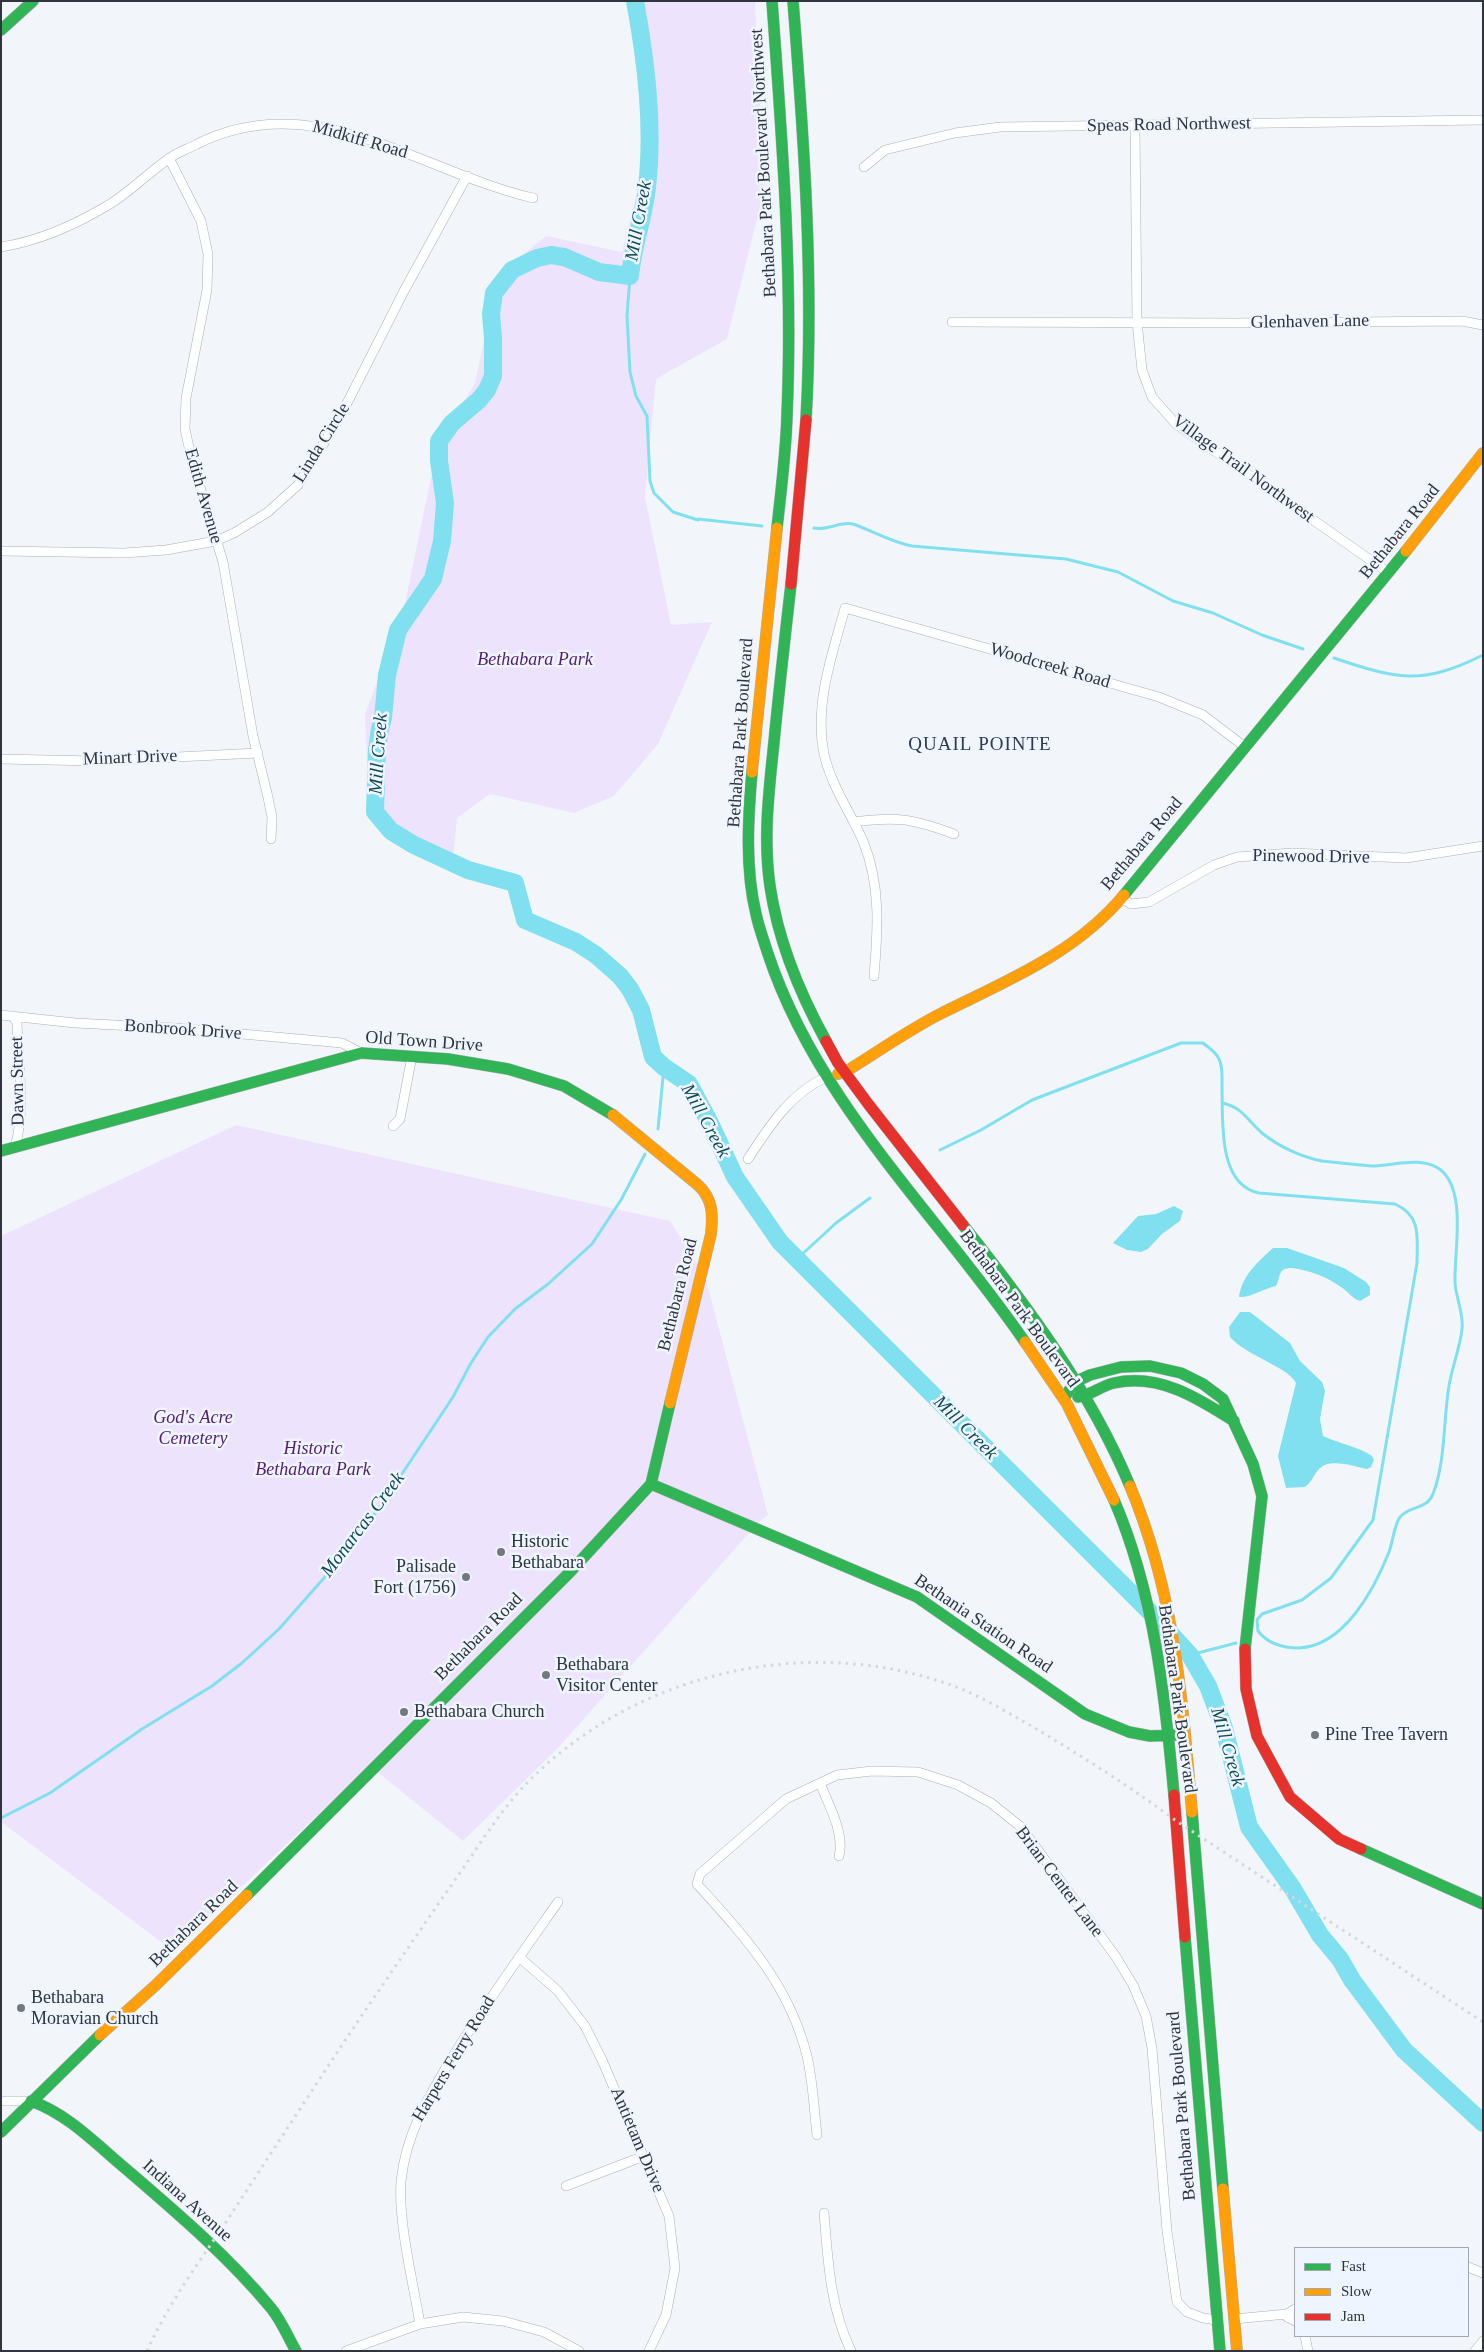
<!DOCTYPE html>
<style>
body{margin:0}
#map{position:relative;width:1484px;height:2352px;overflow:hidden;background:#f2f6fa;font-family:Georgia,serif}
canvas{display:block}
.frame{position:absolute;inset:0;border:2px solid #2f343d;pointer-events:none}
.legend{position:absolute;left:1294px;top:2247px;width:175px;height:90px;box-sizing:border-box;background:#eff5fe;border:1px solid #a2a8b1;margin:0;padding:6px 9px;list-style:none;font-size:15px;color:#2f343d}
.legend li{display:flex;align-items:center;gap:10px;height:25px}
.legend b{width:25px;border:1px solid #a2a8b1}
</style>
<div id="map">
<canvas width="1484" height="2352"></canvas>
<div class="frame"></div>
<ul class="legend">
<li><b style="height:6px;background:#30b455"></b>Fast</li>
<li><b style="height:6px;background:#ff9f0a"></b>Slow</li>
<li><b style="height:6px;background:#e5322d"></b>Jam</li>
</ul>
</div>
<script>
const context = document.querySelector('canvas').getContext('2d');
context.lineJoin = 'round';
function fill(path, color) { context.fillStyle = color; context.fill(path, 'evenodd'); }
function trace(path, color, width, dash) { context.strokeStyle = color; context.lineWidth = width; context.lineCap = dash ? 'butt' : 'round'; context.setLineDash(dash || []); context.stroke(path); }
function label(font, color, halo, rows, align = 'center') {
  context.font = font + ' Georgia,serif'; context.lineWidth = 5; context.setLineDash([]); context.textBaseline = 'middle'; context.strokeStyle = halo; context.fillStyle = color; for (const [text, x, y, turn = 0] of rows) {
    context.save(); context.translate(x, y); context.rotate((+turn || 0) * Math.PI / 180); context.textAlign = isNaN(turn) ? turn : align; if (halo) context.strokeText(text, 0, 0); context.fillText(text, 0, 0); context.restore();
  }
}
fill(new Path2D(`
 M641 1H755L764 191 727 339 656 379 645 497 671 625 712 622 658 744 614 796 574 813 490 794 457 818 452 868 401 841 369 808 365 714 403 613 438 444 475 383 498 275 546 236 622 252 649 144Z
 M236 1125 670 1221 705 1276 768 1515 758 1523 557 1749 463 1841 370 1766 173 1951 1 1822V1236Z`), '#ede3fc');
fill(new Path2D(`
 M1174 1206 1183 1211 1180 1221 1162 1234 1148 1249 1141 1252 1127 1250 1113 1243 1138 1216 1156 1214Z
 M1273 1248H1287L1344 1268 1366 1282 1370 1287V1295L1360 1301C1351 1298 1349 1292 1341 1287 1327 1277 1309 1270 1292 1268 1277 1268 1281 1277 1276 1286 1262 1289 1251 1298 1239 1297 1242 1275 1258 1262 1273 1248Z
 M1240 1312H1250L1290 1343 1300 1361 1322 1382 1325 1391 1320 1419 1323 1436C1340 1444 1357 1446 1372 1456L1374 1460 1371 1467 1367 1469C1354 1466 1331 1458 1320 1468 1314 1474 1312 1482 1305 1487L1286 1488 1278 1456 1296 1383C1288 1367 1245 1355 1230 1337L1229 1327Z`), '#80e0f0');
trace(new Path2D(`
 M630 276 627 316 630 372 636 396 647 416 650 481 654 493 673 512 698 520V519L762 526
 M814 528C827 531 841 521 853 524 873 531 891 542 912 546L1066 559 1118 572 1173 601 1213 613 1262 635 1303 649
 M1334 658C1397 679 1421 686 1483 655
 M658 1129 664 1067
 M940 1150 981 1130 1032 1100 1181 1043H1203C1209 1048 1216 1052 1219 1059 1223 1067 1222 1077 1222 1086 1223 1118 1217 1185 1259 1193L1395 1204C1422 1216 1417 1238 1417 1263L1373 1520 1331 1578 1302 1600 1262 1614 1257 1620 1258 1631C1268 1644 1283 1648 1299 1648 1344 1646 1374 1590 1389 1552 1393 1542 1394 1525 1400 1517 1410 1505 1427 1510 1433 1494 1446 1460 1443 1421 1449 1386 1452 1367 1460 1348 1462 1329 1464 1314 1456 1298 1455 1283 1454 1253 1466 1197 1444 1173 1427 1154 1394 1166 1372 1166 1355 1165 1339 1163 1322 1161 1301 1157 1278 1146 1262 1133 1247 1120 1243 1108 1223 1103
 M797 1259 836 1223 870 1198
 M1190 1655 1236 1643
 M1 1818 50 1793 142 1729 212 1686 242 1663 279 1629 324 1578 380 1507 453 1397 471 1363 488 1337 515 1309 548 1284 592 1244 621 1200 645 1154`), '#80e0f0', 3);
trace(new Path2D(`
 M635 1C646 61 654 125 647 187 644 217 633 245 630 276L599 272 564 257 551 255 537 258 512 270 494 293 491 314 493 338V376L487 390 479 400 452 423 439 441V461L445 503 442 541 433 579 398 630 387 675 383 718 380 729 377 750 375 812 391 831 414 845 468 870 515 883 525 920 576 942 596 955 620 976 630 989 641 1010 653 1057 664 1067 689 1084 710 1123 735 1177 780 1242 1156 1618 1190 1655 1208 1686 1224 1728 1249 1827 1293 1889 1320 1935 1340 1959 1352 1980 1404 2050 1483 2123`), '#80e0f0', 18);
const street = new Path2D(`
 M1135 126 1137 322 1142 370 1152 397 1176 424 1389 573
 M169 158 201 221 208 254 207 290 186 398 185 429 192 461 223 562 253 736 267 793 272 817 271 839
 M864 167 885 150 955 133 1000 127 1483 120
 M1 247C39 241 77 224 110 204 131 191 149 172 170 158 178 152 188 149 197 144 315 85 421 172 533 198
 M952 322 1236 323 1462 321 1483 325
 M1 551 124 553 166 550 216 541 234 533 268 512 298 485 340 417 404 291 467 176
 M1 759 96 761 258 753
 M854 822C898 816 913 819 954 834
 M1121 898 1131 904 1149 902 1214 865 1237 857 1292 853 1406 858 1483 846
 M874 976C878 930 881 885 863 841 850 812 831 785 824 754 814 705 832 655 845 608L1159 697 1203 715 1245 747
 M1 1015 75 1023 175 1028 320 1041 342 1043 361 1053
 M12 1016 17 1022C18 1060 26 1110 15 1147
 M393 1126 400 1119 412 1056
 M748 1159C768 1128 791 1092 827 1077
 M820 1783C828 1804 845 1833 839 1856
 M519 1957 558 1991 585 2026 602 2060 669 2216 675 2268 666 2315 649 2351
 M1 2101H31
 M817 2135C814 2109 813 2082 807 2056 789 1984 745 1937 697 1884L700 1874 786 1799 837 1775 872 1771 918 1772 958 1785 991 1803 1021 1827 1116 1957 1133 1985 1146 2016 1152 2048 1167 2231 1177 2302 1187 2312 1203 2318 1217 2320
 M566 2186 644 2156
 M824 2213C828 2261 830 2307 851 2351
 M1468 2267 1483 2273
 M1287 2314V2317L1295 2321
 M1234 2319 1287 2314 1295 2309
 M420 2324C413 2282 398 2222 401 2181 406 2133 429 2096 453 2056 486 2003 522 1953 558 1902
 M1305 2336 1308 2351
 M346 2351 420 2324 463 2317 503 2321 544 2332 579 2351
 M1475 2351 1483 2341`);
const fast = new Path2D(`
 M772 1C782 139 793 277 787 415 786 453 781 491 777 528
 M793 1C804 141 814 280 806 420
 M1 30 33 1
 M791 584C785 637 779 690 774 742 769 790 763 838 770 886 778 941 799 992 826 1041
 M752 772C748 819 745 868 756 914 759 928 764 941 768 954 818 1104 937 1214 1025 1342
 M1124 895 1406 551
 M1 1151 361 1053 448 1059 508 1069 564 1086 613 1115
 M963 1225C1027 1306 1090 1390 1130 1486
 M1078 1397C1091 1395 1101 1386 1114 1383 1159 1373 1198 1398 1234 1421
 M1064 1398 1075 1382 1090 1375 1121 1367 1150 1366 1181 1373 1203 1384 1223 1399 1253 1464 1262 1496 1245 1649
 M651 1484 917 1597 1085 1714 1129 1732 1150 1736 1176 1735
 M1114 1500C1154 1593 1165 1695 1174 1795
 M1192 1812 1223 2189
 M1361 1849 1483 1904
 M247 1895 571 1571 651 1484 670 1403
 M1185 1937 1220 2351
 M31 2101C68 2114 96 2144 126 2169 176 2212 229 2257 271 2308 281 2320 288 2337 296 2351
 M1 2132 100 2035`);
const slow = new Path2D(`
 M1406 551 1483 453
 M752 772 777 528
 M838 1074 845 1072C876 1053 907 1031 940 1014 1006 981 1075 954 1124 895
 M613 1115 698 1185C713 1199 713 1214 711 1234L670 1403
 M1025 1342 1067 1404 1114 1500
 M1130 1486C1175 1594 1182 1697 1192 1812
 M100 2035 157 1984 247 1895
 M1223 2189 1237 2351`);
const jam = new Path2D(`
 M791 584 806 420
 M826 1041 838 1063 869 1105 963 1225
 M1245 1649 1246 1689 1257 1736 1290 1797 1339 1839 1361 1849
 M1174 1795 1185 1937`);
trace(street, '#abb0b5', 10);
trace(fast, '#abb0b5', 12);
trace(slow, '#abb0b5', 12);
trace(jam, '#abb0b5', 12);
trace(street, '#fdfefe', 9);
trace(fast, '#30b455', 11);
trace(slow, '#ff9f0a', 11);
trace(jam, '#e5322d', 11);
trace(new Path2D(`
 M147 2351C168 2304 200 2261 228 2219 272 2152 316 2084 360 2018 395 1967 429 1917 464 1867 485 1836 506 1803 533 1777 639 1673 804 1635 945 1683 976 1693 1005 1711 1033 1727 1082 1756 1129 1786 1175 1820L1483 2022`), '#d6d7d9', 3, [2.5, 5]);
for (const [x, y, r, color] of [
 [501,1552,5,"#73787f"],
 [466,1577,5,"#73787f"],
 [546,1675,5,"#73787f"],
 [404,1712,5,"#73787f"],
 [1315,1735,5,"#73787f"],
 [21,2008,5,"#73787f"]
]) { const dot = new Path2D(); dot.arc(x, y, r, 0, 2 * Math.PI); context.fillStyle = color; context.fill(dot); trace(dot, '#eff5fe', 2); }
label('18px', '#2f343d', '#eff5fe', [
 ["Speas Road Northwest",1169,125,-1],
 ["Midkiff Road",360,140,16],
 ["Bethabara Park Boulevard Northwest",764,163,-93],
 ["Glenhaven Lane",1310,322,-1],
 ["Linda Circle",322,443,-58],
 ["Village Trail Northwest",1243,469,36],
 ["Edith Avenue",203,496,74],
 ["Bethabara Road",1400,532,-51],
 ["Woodcreek Road",1050,666,16],
 ["Bethabara Park Boulevard",741,733,-86],
 ["Minart Drive",130,758,-2],
 ["Bethabara Road",1142,844,-50],
 ["Pinewood Drive",1311,857,1],
 ["Bonbrook Drive",183,1030,4],
 ["Old Town Drive",424,1042,4],
 ["Dawn Street",18,1081,-91],
 ["Bethabara Road",678,1295,-76],
 ["Bethabara Park Boulevard",1019,1309,54],
 ["Bethania Station Road",983,1624,34],
 ["Bethabara Road",479,1637,-45],
 ["Bethabara Park Boulevard",1177,1699,82],
 ["Brian Center Lane",1059,1882,53],
 ["Bethabara Road",194,1924,-44],
 ["Harpers Ferry Road",454,2059,-59],
 ["Bethabara Park Boulevard",1182,2106,-95],
 ["Antietam Drive",637,2140,67],
 ["Indiana Avenue",187,2201,42]
]);
label('italic 18px', '#541b77', '#eff5fe', [
 ["Bethabara Park",535,660],
 ["God's Acre",193,1418],
 ["Cemetery",193,1439],
 ["Historic",313,1449],
 ["Bethabara Park",313,1470]
]);
label('18px', '#2f343d', '#eff5fe', [
 ["Historic",511,1542],
 ["Bethabara",511,1563],
 ["Palisade",456,1567,"right"],
 ["Fort (1756)",456,1588,"right"],
 ["Bethabara",556,1665],
 ["Visitor Center",556,1686],
 ["Bethabara Church",414,1712],
 ["Pine Tree Tavern",1325,1735],
 ["Bethabara",31,1998],
 ["Moravian Church",31,2019]
], 'left');
label('italic 19px', '#0f4b53', '#eff5fe', [
 ["Mill Creek",639,221,-80],
 ["Mill Creek",379,754,-86],
 ["Mill Creek",705,1121,61],
 ["Mill Creek",965,1428,45],
 ["Monarcas Creek",363,1525,-53],
 ["Mill Creek",1227,1747,74]
]);
context.letterSpacing = '1px';
label('19px', '#2f3b4c', '#eff5fe', [
 ["QUAIL POINTE",980,745]
]);
context.letterSpacing = '0px';
</script>
